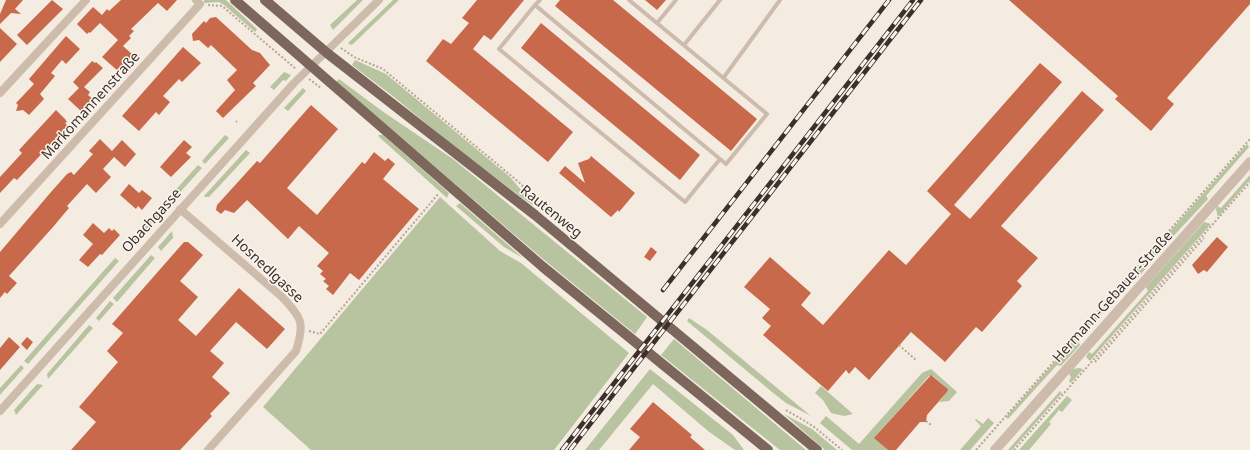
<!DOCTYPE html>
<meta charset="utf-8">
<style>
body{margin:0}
canvas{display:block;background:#f4ebe1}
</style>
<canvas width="1250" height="450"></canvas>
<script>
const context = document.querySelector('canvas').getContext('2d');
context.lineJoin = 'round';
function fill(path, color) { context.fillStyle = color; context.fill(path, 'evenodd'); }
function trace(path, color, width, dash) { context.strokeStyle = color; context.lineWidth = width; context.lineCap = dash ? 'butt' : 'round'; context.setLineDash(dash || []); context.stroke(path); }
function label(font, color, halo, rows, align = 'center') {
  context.font = font + ' "Noto Sans",sans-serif'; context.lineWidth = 3; context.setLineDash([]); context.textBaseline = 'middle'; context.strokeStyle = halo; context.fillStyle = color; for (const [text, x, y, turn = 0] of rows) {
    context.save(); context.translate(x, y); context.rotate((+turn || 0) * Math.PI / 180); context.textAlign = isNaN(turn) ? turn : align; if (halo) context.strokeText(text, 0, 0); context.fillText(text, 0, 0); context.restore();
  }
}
fill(new Path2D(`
 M204 0H226L257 29 255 32 224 5 219 2 204 3Z
 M357 0H363L333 30 330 25Z
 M393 0H399L353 44 351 45 348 43Z
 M355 60 386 74 510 177 533 204 532 205 457 149 394 97 352 65Z
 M284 72 291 75 286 81 283 80 274 90 270 87Z
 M339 79 382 111 453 159 647 317 635 334 543 259 336 82Z
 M303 88 306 91 288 111 284 108Z
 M225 135 229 138 205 164 202 161Z
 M379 135H383L449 193 447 198 378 136Z
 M1247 144 1249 147 1206 196 1208 199 1153 258 1149 255Z
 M246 150 250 153 209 197H205L204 196Z
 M198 165 202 168 156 219 152 216Z
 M1250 175V180L1218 217 1216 209 1217 206 1221 208Z
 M440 197 500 251 521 263 629 353 554 450H311L263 407Z
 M460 203 523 258 504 247 456 206Z
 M151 218 154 221 132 246 128 243Z
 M1204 222 1211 224 1090 361 1086 357 1089 352 1092 354 1148 291 1146 287Z
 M172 231 173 238 161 251 158 247Z
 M151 255 155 258 117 302 113 298Z
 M115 258 119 261 28 364 24 361Z
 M1143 262 1146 268 1137 279 1133 278 1078 341 1080 345 1061 366 1057 365 1008 419 1006 417Z
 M110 301 114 304 99 321 96 318Z
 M689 318 707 330 811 416 786 403 772 392 687 321Z
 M89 325 93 328 48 379 47 374Z
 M674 339 806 450H780L661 355Z
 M21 365 24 368 0 395V388Z
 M1079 368 1083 369 1071 383 1069 381 1071 377 1069 374 1073 369Z
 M650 369 733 435 744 450H735L708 431 653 384 599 450H585Z
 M931 369 957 392 949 401 939 402 947 392V388L933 376H929L876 436V439L888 450H852L820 423 826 416 859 444 922 373Z
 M37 384 43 385 16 415 14 410Z
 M821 386 853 414 844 416 831 413 823 400 815 393Z
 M1060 391 1062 393 1012 450H1008Z
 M1067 396 1072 400 1062 412 1059 410 1049 422 1051 424 1029 450H1019Z
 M784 414 812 429 837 450H825Z
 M988 418 994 423 970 450H960L981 426 975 420 976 419 983 424Z`), '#b8c4a0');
fill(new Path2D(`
 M6 0H23L15 9 21 14 11 13 0 24V14Z
 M52 0 63 9 27 45 17 35Z
 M121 0H177L167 11 158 3 131 29 134 31 129 36 131 38 123 46 133 55 118 71 102 57 118 40 100 23 90 33 89 32 87 34 77 24 93 7 102 15 107 9 109 11Z
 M477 0H524L491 40 484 35 473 49 573 132 548 162 426 61 443 39 451 44 469 23 462 18Z
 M560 0H613L757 119 731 151 555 6Z
 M645 0H666L657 10Z
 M1009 0H1250V4L1167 98 1174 104 1151 131 1115 99 1118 96Z
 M216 17 252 50 260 53 270 65 253 83 256 86 223 118 216 111 235 90 227 80 237 70 211 45 208 48 199 40 193 41 192 34 204 21 206 23 210 18Z
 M541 23 700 155 680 180 521 48Z
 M0 28 17 44 0 62Z
 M66 36 80 49 66 64 62 60 51 73 55 76 40 94 44 99 29 115 23 110 16 111 18 105 16 103 34 84 29 79Z
 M183 47 201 63 182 82 179 79 163 96 170 102 159 115 156 112 139 131 122 116Z
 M92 61 95 63 96 62 103 68 84 87 90 92 88 95 93 99 81 111 68 99 79 88 73 82Z
 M1040 63 1062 82 954 205 970 219 1082 91 1104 110 1001 226 1038 258 1017 281 1022 286 982 332 976 327 945 362 911 332 869 380 855 367 849 374 846 370 828 391 763 335 771 326 762 318 770 309 744 287 770 257 811 293 801 305 823 325 889 250 906 265 951 214 927 191Z
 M311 105 338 129 287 188 317 215 362 162 365 164 374 152 385 161 388 158 395 164 383 179 419 209 359 280 350 273 333 295 326 289 329 286 323 281 326 279 320 274 323 271 317 266 329 253 299 226 288 239 247 200 234 213 225 210 221 214 216 210 217 205 257 161 260 163Z
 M56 110 65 119 67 122 65 123 68 126 17 180 14 178 0 193V177L22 153 19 150Z
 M100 139 112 151 122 140 136 154 125 167 114 157 103 169 111 177 96 193 87 184 67 206 69 208 53 227 9 276 17 283 7 294 5 292 0 298V252L51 192 67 174 71 172 74 175 93 154 89 151Z
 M184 140 192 147 186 153 191 157 171 177 160 167Z
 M591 156 635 193 619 212 618 210 611 217 559 173 565 166 585 183 578 163 589 159Z
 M129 184 139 193 142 190 152 198 142 210 138 206 136 209 120 195Z
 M93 223 104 233 109 228 112 231 114 229 120 235 102 255 100 254 88 267 79 260 93 244 83 235Z
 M1217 237 1228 247 1207 272 1204 270 1198 274 1192 265Z
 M184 242H188L203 255 180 281 198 297 178 320 196 336 239 288 285 329 267 349 236 322 210 351 224 363 212 377 230 393 210 414 212 416 180 450H71L96 422 79 407 118 362 107 351 123 333 112 324Z
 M651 247 657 252 650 261 644 257Z
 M9 337 20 347 0 370V348Z
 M27 337 33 342 27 350 21 344Z
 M931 375 948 389 947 392 927 415 926 422H920L896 450H888L874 438Z
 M653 402 692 435 690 437 705 450H629L640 437 630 429Z`), '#c8694b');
trace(new Path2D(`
 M208 5 222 6 296 69
 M341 48 354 57 383 69 521 184 534 200
 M309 79 321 88
 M236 121 237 122
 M309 331 320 334 439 193
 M899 345 916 360
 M1095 362 1204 238
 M786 410 813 426 842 450
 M926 421 932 426
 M976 450 1250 139
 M1014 450 1250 182`), '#b9a596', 2, [2, 2]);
trace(new Path2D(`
 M629 0 767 114 726 164 720 159
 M535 5 720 159 685 202 499 49 535 5 540 0
 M657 23 676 0
 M684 45 720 0
 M724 77 780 0`), '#cdbbac', 4);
trace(new Path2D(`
 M0 93 86 0
 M180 209 282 297C302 318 305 323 296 351L208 450
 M0 224 200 4 196 0
 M0 411 294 83 379 0`), '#cdbbac', 8);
trace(new Path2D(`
 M995 450 1250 162`), '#cdbbac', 10);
trace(new Path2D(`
 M235 0 543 267 768 450
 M265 0 327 53 535 215 817 450`), '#7d675c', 10);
const rail = new Path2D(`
 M663 290 889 0
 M562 450 913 0
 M570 450 921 0`);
trace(rail, '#3b302b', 4.5);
trace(rail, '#fbf5ee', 3, [9]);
label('14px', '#3b302b', '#fbf5ee', [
 ["Markomannenstraße",91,106,-48],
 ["Rautenweg",551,212,39],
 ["Obachgasse",152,221,-48],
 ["Hosnedlgasse",267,269,43],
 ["Hermann-Gebauer-Straße",1113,297,-48]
]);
</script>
